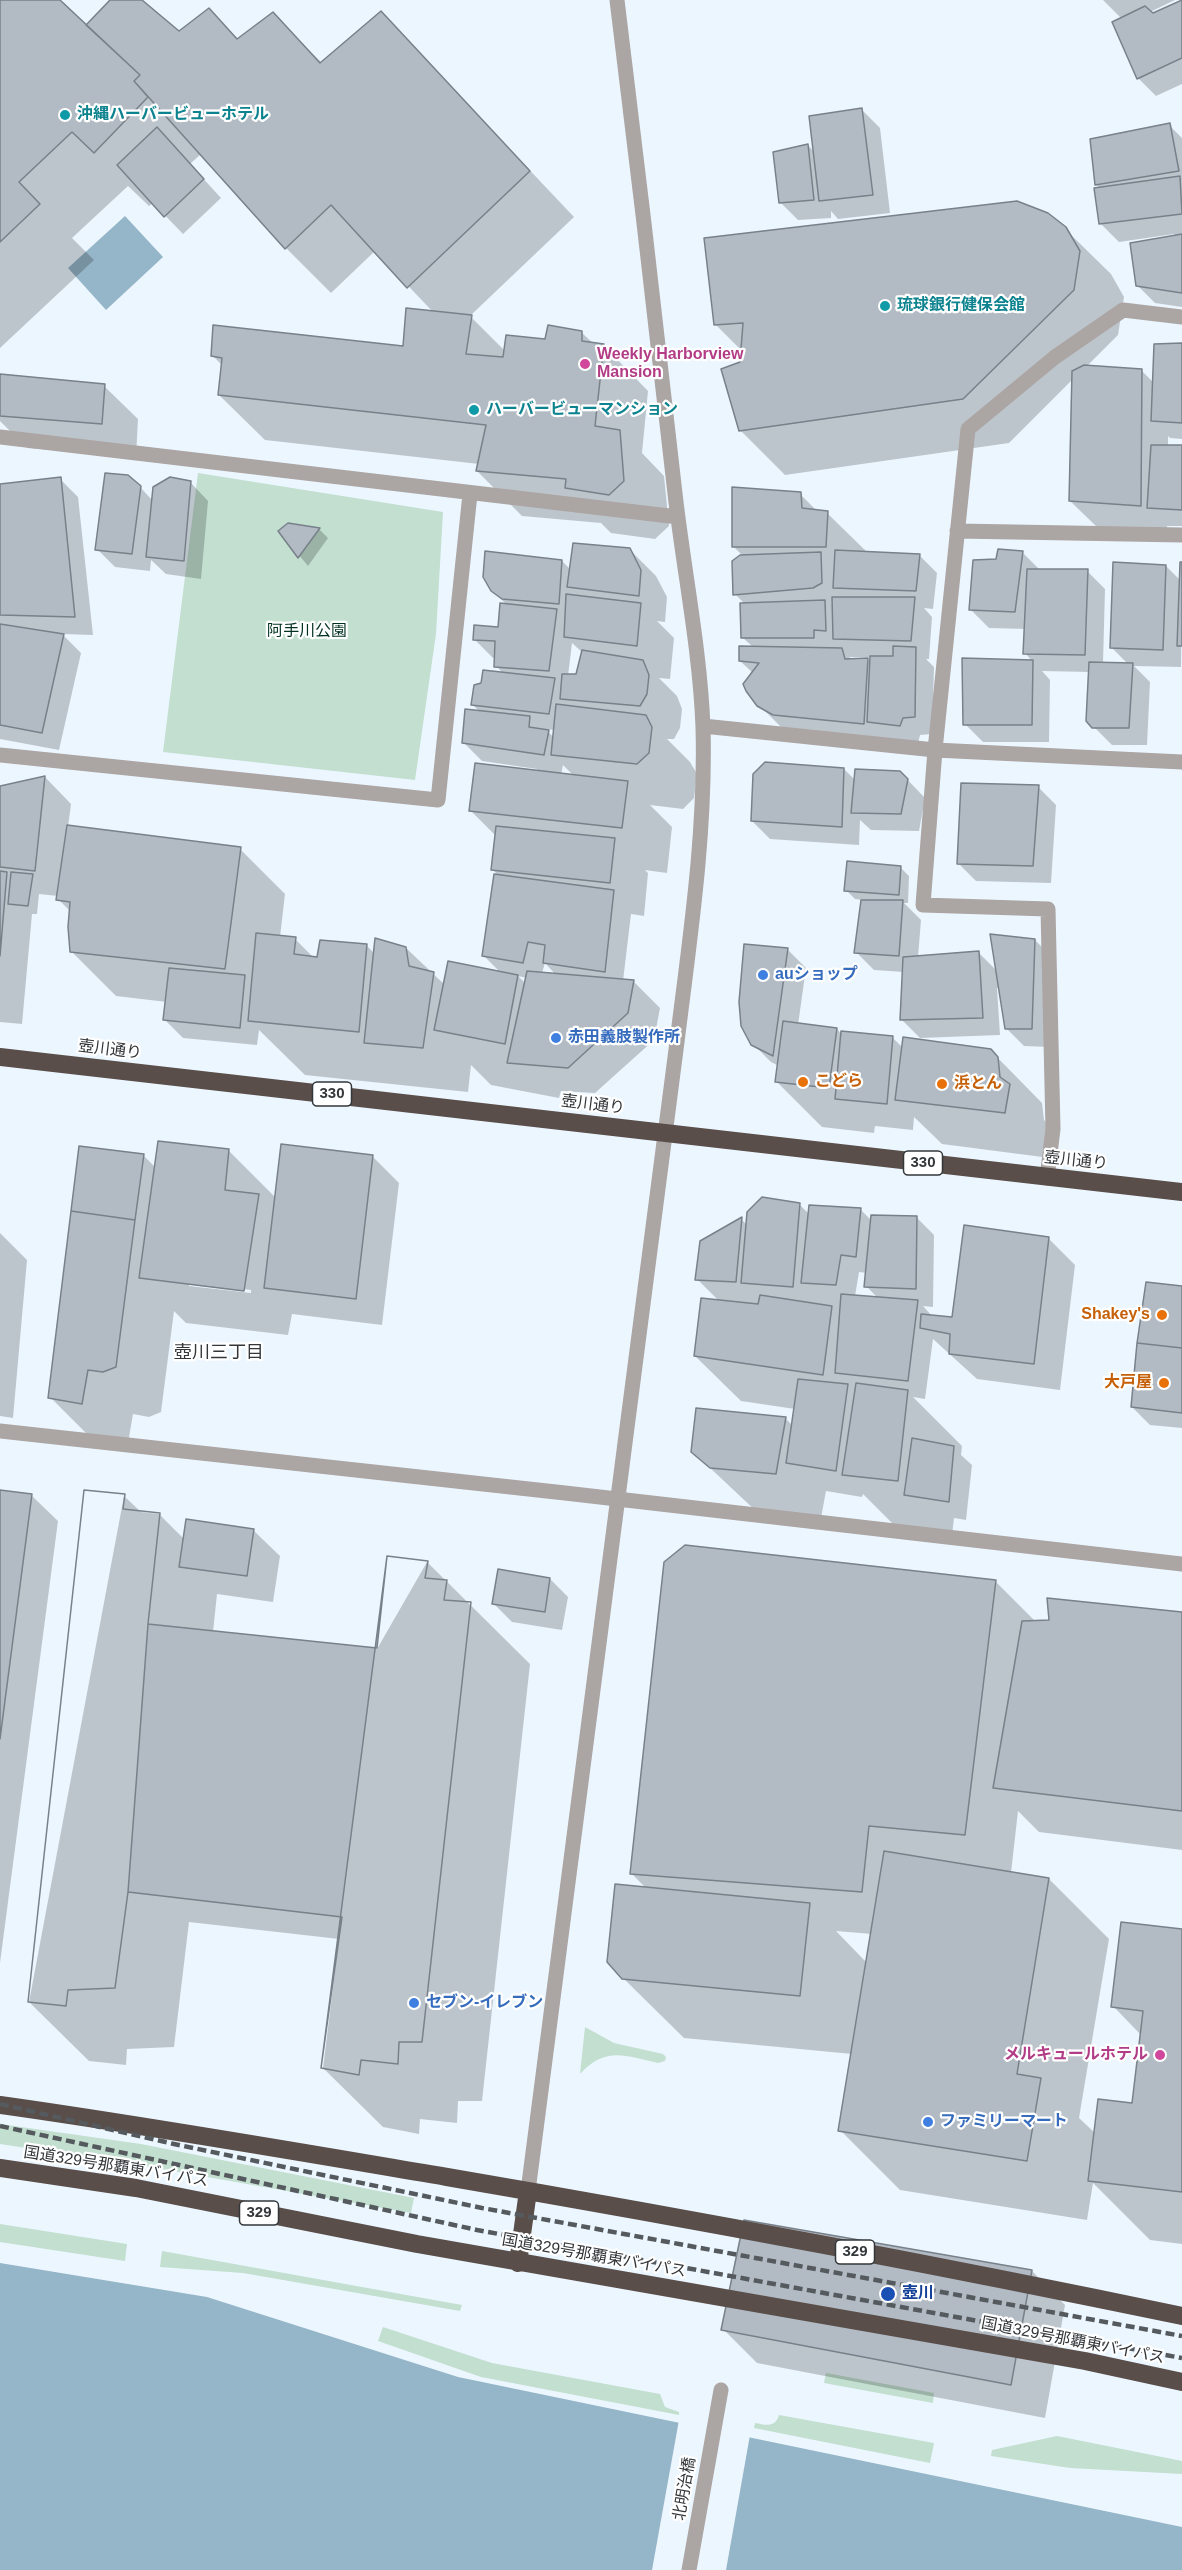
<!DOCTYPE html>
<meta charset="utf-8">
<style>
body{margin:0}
canvas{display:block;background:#ecf6ff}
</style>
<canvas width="1182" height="2570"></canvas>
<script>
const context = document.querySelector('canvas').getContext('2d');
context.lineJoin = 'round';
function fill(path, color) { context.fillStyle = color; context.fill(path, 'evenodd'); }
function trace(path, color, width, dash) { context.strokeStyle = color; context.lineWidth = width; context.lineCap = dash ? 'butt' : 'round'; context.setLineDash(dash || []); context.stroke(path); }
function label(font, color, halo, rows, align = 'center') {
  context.font = font + ' Arial,"Noto Sans JP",sans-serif'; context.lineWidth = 4.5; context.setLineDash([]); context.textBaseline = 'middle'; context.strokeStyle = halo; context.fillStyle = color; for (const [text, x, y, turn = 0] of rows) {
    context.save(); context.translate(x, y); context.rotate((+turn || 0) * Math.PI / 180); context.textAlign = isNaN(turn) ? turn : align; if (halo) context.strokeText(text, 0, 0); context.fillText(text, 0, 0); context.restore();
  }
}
fill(new Path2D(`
 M198 473 443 512 436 634 415 780 163 752Z
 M585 2027 614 2043 663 2054 666 2057 665 2061 658 2063C625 2056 606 2046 580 2074Z
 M0 2124 141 2144 414 2198 411 2213 151 2167 0 2144Z
 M0 2224 127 2244 125 2261 0 2242Z
 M162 2251 462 2305 460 2311 243 2273 160 2267Z
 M383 2327 492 2363 660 2394 665 2407 679 2412V2415L481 2377 378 2341Z
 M826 2373 934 2393 933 2403 824 2383Z
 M779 2415 934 2443 930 2463 754 2428 755 2423C766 2425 775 2428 779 2415Z
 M1057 2436 1182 2461V2474L1070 2468 991 2456 992 2450Z`), '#c2dfd0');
fill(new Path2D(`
 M125 216 163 257 106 310 68 268Z
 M0 2263 207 2297 458 2377 1182 2527V2570H0Z`), '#95b6c8');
fill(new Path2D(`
 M679 2420 750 2435 726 2570H652Z`), '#ecf6ff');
fill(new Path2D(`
 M0 0H58L86 27 112 0H140L179 33 209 10 239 40 273 14 322 63 381 13 574 217 470 316 505 351 581 332 594 344 603 345 648 391 642 453 664 476 669 526 655 539 611 533 601 523 522 516 477 471 479 464 265 440 219 395 223 366 213 356 404 347 434 313 375 251 331 293 286 248 201 154 190 164 221 198 183 234 153 203 149 206 128 186 72 238 94 260 0 348Z
 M1103 0H1175L1150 12 1152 15 1182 1V84L1156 96 1138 78 1127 16 1120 17Z
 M862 110 880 128 890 213 838 219 831 211V218L798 220 780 202 808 145 814 152Z
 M1169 125 1182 138V307L1155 303 1137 285 1175 237 1174 234 1119 242 1101 224 1100 188 1096 185Z
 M1065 229 1111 274 1124 297 1118 335 1086 367 1142 371 1154 383 1182 345V439L1170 438 1168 436V447H1182V526H1167V532L1097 527 1070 501 1073 379 1009 443 785 475 740 430 742 351 716 325Z
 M0 376 104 386 138 419 136 457 27 448 0 421Z
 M60 479 78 497 93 635 62 634 81 653 59 750 0 739V485Z
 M190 482 208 501 201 579 166 574 151 560 150 571 115 567 97 549 140 487 153 501Z
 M800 494 818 512 827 513 868 553 919 555 937 573 933 609 924 608 932 617 929 659H926L934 667 932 734 920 735 918 743 786 732 759 705 753 673 740 661 753 647 742 637 745 604 735 594 743 556 734 547ZM849 657H872V664L866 658 853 660Z
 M288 525 320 530 328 538 308 566 280 532Z
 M629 549 656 576 667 597 665 622 657 621 674 638 670 679 659 678 677 696 682 709 680 728 674 739H667L690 762 697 774 694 798 683 809 650 805 672 827 667 873 645 870 648 873 644 916 631 914 623 981 634 982 660 1008 654 1040 595 1093 561 1091 559 1098 491 1085 471 1065 468 1092 305 1075 259 1030 257 1045 183 1038 165 1020 167 1002 116 996 71 951V912L58 899V896L39 894 37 914H32L22 1024 0 1022V787L45 777 71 804 68 827 240 849 285 894 280 937 295 939 314 958 366 945 375 954 406 948 445 985 501 973 484 956 496 873 493 870 496 836 471 811 537 772V769L482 761 464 743 480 712 473 705 504 674 496 666V658H493L475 640 499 628 507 605 492 590 562 561 571 570ZM572 643 583 653 578 676H568ZM546 729 555 730 554 738ZM563 765 574 776 561 775ZM545 963 556 975 542 973ZM518 976 527 978 526 984Z
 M1022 552 1041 571H1087L1105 589 1103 664H1128L1112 648 1166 566 1181 581 1182 563 1181 667 1134 666 1150 682 1147 745H1112L1087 720 1090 672 1042 671 1050 680 1049 742H983L965 724 964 659 1033 662 1025 653 1026 629 989 628 971 610 998 560Z
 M844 769 856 781 900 772 925 798 919 831 871 830 860 820 859 845 770 839 752 821Z
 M1038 787 1056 805 1051 883 976 881 958 863Z
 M900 867 909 876 908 903H904L921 920 918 957 978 952 997 971 1035 940 1053 958 1049 1047 1024 1046 1006 1028 1000 988H997L1000 1035 920 1038 902 1020 904 972 874 970 856 952 862 900 855 899 846 890Z
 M788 950 806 968 798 1025 837 1029 842 1035 893 1038 903 1048 991 1051 1042 1103 1044 1120 1054 1131 1050 1158 942 1144 914 1117 913 1130 875 1126 874 1133 822 1127 777 1082 779 1066 771 1062 753 1044Z
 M228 1150 276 1198 372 1156 399 1183 382 1325 292 1314 288 1335 186 1323 174 1311 161 1412 149 1417 133 1414 127 1449 95 1442 50 1397 144 1156 156 1168ZM189 1283 251 1290V1293L189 1286Z
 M799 1204 809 1214 860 1209 872 1221 916 1217 934 1235 933 1307 923 1306 933 1317 954 1318 1049 1239 1075 1265 1060 1390 977 1379 933 1339 925 1399 913 1397 962 1446 961 1455 972 1465 966 1520 954 1518 952 1535 898 1529 863 1494 862 1497 826 1491 821 1518 757 1512 692 1451 785 1418 793 1426 795 1409 741 1401 695 1356 719 1301 697 1279 741 1219 747 1225ZM859 1272 867 1273 866 1286 878 1298 855 1296Z
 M0 1233 27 1260 13 1418 0 1416Z
 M1182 1288V1428L1150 1425 1132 1407Z
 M0 1491 31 1495 58 1521 0 1963Z
 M124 1496 141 1512 159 1514 185 1540 253 1530 280 1556 273 1602 217 1594 213 1632 377 1649 427 1562 530 1664 482 2101H458L457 2123 420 2119 419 2134 383 2127 323 2068 339 1939 189 1922 174 2047 127 2049 126 2065 89 2061 29 2002Z
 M550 1579 568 1597 562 1630 512 1622 494 1604Z
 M995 1581 1036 1622 1182 1613V1850L1039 1832 1018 1811 1011 1873 1049 1879 1109 1939 1079 2118 1096 2134 1133 2104 1141 2035 1113 2006 1182 1930V2244L1150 2240 1093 2183 1087 2220 900 2190 840 2130 852 2054 684 2038 623 1978 647 1889 632 1874ZM836 1931 872 1934 867 1963Z
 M1032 2271 1065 2305 1045 2418 757 2363 723 2329Z`), '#0003');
const building = new Path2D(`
 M0 0H60L140 75 134 81 148 97 94 153 72 132 19 182 40 204 0 242Z
 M110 0H142L179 31 209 8 237 39 273 12 320 63 381 11 530 171 407 288 331 205 285 249 134 81 140 75 86 25Z
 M1182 0V58L1137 79 1112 22 1145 6 1153 13Z
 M862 108 873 195 819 201 809 116Z
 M1170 123 1179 171 1095 185 1090 139Z
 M157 127 204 179 164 217 117 165Z
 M808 144 814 200 779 203 773 152Z
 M1180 176 1182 214 1099 224 1094 188Z
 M1017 201 1048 213 1066 227 1080 251 1074 290 963 399 739 431 721 369 740 362 743 323 714 325 704 238Z
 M1182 234V293L1136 286 1130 243Z
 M406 308 472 315 466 354 503 357 506 335 545 339 548 325 582 331V341L604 344 595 426 620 430 624 481 609 495 565 488 566 479 476 471 486 425 218 395 222 358 211 356 213 325 403 346Z
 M1182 343V423L1151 421 1154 344Z
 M1084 365 1142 369 1141 506 1069 501 1072 371Z
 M0 374 105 384 102 424 0 416Z
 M1151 445H1182V510L1147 508Z
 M105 473 128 475 141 486 132 554 95 550Z
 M61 477 75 617 0 615V484Z
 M170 477 191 481 184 561 146 557 153 487Z
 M732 487 801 492 802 508 828 511 826 547H732Z
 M288 523 320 528 298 558 278 531Z
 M573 543 630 548 641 570 639 596 567 587Z
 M998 549 1023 551 1015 612 969 610 973 560 996 559Z
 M835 550 920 554 916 591 833 588Z
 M485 551 562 560 559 604 502 599 491 591 483 577Z
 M821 552 822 583 813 588 733 595 732 561 740 555Z
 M1113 562 1166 565 1163 650 1110 648Z
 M1180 562H1182V646H1177Z
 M1027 569H1088L1085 655 1023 654Z
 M566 594 641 603 637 646 564 637Z
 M832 597H915L911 641 833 639Z
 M825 600 826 631 814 630V638H741L740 603Z
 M500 603 557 609 549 671 494 667 495 641 473 640 474 625 498 627Z
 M0 624 64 634 42 733 0 725Z
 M739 646 842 648 845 659 868 658 864 724 773 715 757 706 746 691 743 684 759 663 739 661Z
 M893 646 916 647 915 717 903 718 900 726 867 722 870 656H893Z
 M582 650 643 660 649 675 647 694 640 706 560 699 562 674H576Z
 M962 658 1033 660 1032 725H963Z
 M1089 662 1133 663 1129 728H1092L1086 721Z
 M483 670 555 678 549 714 471 705 474 685 481 683Z
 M556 704 646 715 652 727 649 753 637 764 551 755Z
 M465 709 530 716 529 727 549 730 544 755 462 743Z
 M765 762 844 768 842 827 751 821 753 774Z
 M475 763 628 781 622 828 469 811Z
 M855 769 900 771 908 779 901 814 851 813Z
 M45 776 35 871 0 867V786Z
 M961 783 1039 785 1033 866 957 864Z
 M67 825 241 847 225 969 70 952 68 927 70 902 56 900Z
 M496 826 615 838 610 883 491 870Z
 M847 861 901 866 899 895 844 891Z
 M0 871 7 872 0 956Z
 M11 872 33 874 28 906 8 904Z
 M494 874 614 890 605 972 543 963 545 945 528 942 523 963 482 956Z
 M861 900H903L899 956 854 953Z
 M256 933 296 937 294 954 317 957 320 940 367 944 359 1032 248 1021Z
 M990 934 1035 939 1032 1029H1005Z
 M375 938 406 947 409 966 434 972 423 1048 364 1043Z
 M744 944 788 948 773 1056 751 1045 741 1026 739 1002Z
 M979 951 983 1018 900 1020 903 957Z
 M448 961 518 975 505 1044 434 1030Z
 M169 968 245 975 240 1028 163 1020Z
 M527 971 634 980 628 1013 568 1068 507 1063Z
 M783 1021 837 1028 829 1088 775 1082Z
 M841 1031 893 1036 887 1104 835 1099Z
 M903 1037 991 1049 998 1057 1000 1077 1010 1084 1005 1113 895 1100Z
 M158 1141 229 1149 225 1190 259 1194 244 1291 139 1278Z
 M281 1144 373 1155 356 1299 264 1288Z
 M79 1146 144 1154 135 1220 71 1211Z
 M762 1197 800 1203 793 1287 741 1283 747 1212Z
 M809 1205 861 1208 856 1257 841 1255 836 1285 801 1283Z
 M71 1211 135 1220 116 1367 103 1372 88 1370 82 1404 48 1398Z
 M871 1215 917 1216 916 1289 864 1287Z
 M742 1217 736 1282 695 1280 700 1241Z
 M964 1225 1049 1237 1034 1364 949 1354 950 1334 920 1328 921 1314 952 1317Z
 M1146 1282 1182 1286V1348L1137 1343Z
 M841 1294 918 1300 908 1381 835 1373Z
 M760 1295 832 1306 823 1375 694 1356 701 1298 758 1304Z
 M1137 1343 1182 1348V1413L1131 1407Z
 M798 1379 848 1384 836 1471 786 1463Z
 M856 1383 908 1390 898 1481 842 1475Z
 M696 1408 786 1417 776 1474 710 1468 691 1452Z
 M912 1438 954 1446 949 1502 904 1495Z
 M0 1490 32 1494 0 1739Z
 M84 1490 125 1494 123 1509 160 1513 148 1624 377 1648 387 1556 428 1561 425 1578 447 1580 444 1600 471 1602 422 2042H399L398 2064 361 2060 359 2075 321 2068 342 1917 128 1892 115 1988 68 1990 66 2006 28 2002Z
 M84 1490 125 1494 123 1509 160 1513 148 1624 128 1892 115 1988 68 1990 66 2006 28 2002Z
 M186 1519 254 1529 247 1576 179 1567Z
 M685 1545 996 1580 965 1835 869 1826 862 1892 630 1874 664 1562Z
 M387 1556 428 1561 425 1578 447 1580 444 1600 471 1602 422 2042H399L398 2064 361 2060 359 2075 321 2068Z
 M498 1569 550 1578 545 1612 492 1604Z
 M1047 1598 1182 1612V1811L993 1788 1022 1621 1049 1620Z
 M884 1851 1049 1878 1017 2074 1041 2078 1027 2161 838 2131Z
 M615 1884 810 1903 800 1996 622 1979 607 1962Z
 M1121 1922 1182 1929V2192L1088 2181 1098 2099 1132 2103 1143 2011 1111 2007Z
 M744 2220 1032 2270 1011 2385 721 2330Z`);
fill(building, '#b2bbc4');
trace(building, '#788189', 1.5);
trace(new Path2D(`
 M0 437 678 517
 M957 531 1182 535
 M703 726 935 750 1182 762
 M0 755 438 800 470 494
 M1047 1178 1053 1129 1048 909 923 905 935 750 968 429 1055 357 1123 310 1182 317
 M0 1431 565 1493 1182 1564
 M528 2191 677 1042C690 937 706 833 703 727 700 651 685 577 676 502 657 335 638 167 617 0
 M689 2570 721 2390`), '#aba5a3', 15);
trace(new Path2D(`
 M0 1057 1182 1192
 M0 2105C150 2126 298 2152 447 2177 692 2219 938 2265 1182 2316
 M0 2168 136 2188 417 2244 1085 2361 1182 2382
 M518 2263 528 2191`), '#594e4a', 18);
trace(new Path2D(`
 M0 2104 174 2144 482 2208 1182 2336
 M0 2126 477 2230 1182 2358`), '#555a5e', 4.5, [9, 4.5]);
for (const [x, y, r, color] of [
 [65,115,6,"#0f9aa8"],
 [885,306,6,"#0f9aa8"],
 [585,364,6,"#d1479c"],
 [474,410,6,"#0f9aa8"],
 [763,975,6,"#3f7fe0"],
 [556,1038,6,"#3f7fe0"],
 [803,1082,6,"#e8710a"],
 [942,1084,6,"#e8710a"],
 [1162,1315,6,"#e8710a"],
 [1164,1383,6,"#e8710a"],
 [414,2003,6,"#3f7fe0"],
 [1160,2055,6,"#d1479c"],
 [928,2122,6,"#3f7fe0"],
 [888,2294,8,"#1a4fb4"]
]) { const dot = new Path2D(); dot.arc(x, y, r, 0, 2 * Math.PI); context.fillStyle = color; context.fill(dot); trace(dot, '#fff', 2); }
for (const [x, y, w] of [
 [332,1094,39],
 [923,1163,39],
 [259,2213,39],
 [855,2252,39]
]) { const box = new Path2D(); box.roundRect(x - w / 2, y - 12, w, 24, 4.5); context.fillStyle = '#fff'; context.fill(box); trace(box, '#33373a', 1.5); }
label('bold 15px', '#33373a', null, [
 ["330",332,1094],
 ["330",923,1163],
 ["329",259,2213],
 ["329",855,2252]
]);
label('bold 16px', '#0d838f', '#fff', [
 ["沖縄ハーバービューホテル",77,115],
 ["琉球銀行健保会館",897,306],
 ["ハーバービューマンション",486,410]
], 'left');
label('bold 16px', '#b23c85', '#fff', [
 ["Weekly Harborview",597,355],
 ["Mansion",597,373],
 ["メルキュールホテル",1148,2055,"right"]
], 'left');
label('16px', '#023322', '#fff', [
 ["阿手川公園",307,632]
]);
label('bold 16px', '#366cbe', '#fff', [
 ["auショップ",775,975],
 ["赤田義肢製作所",568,1038],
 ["セブン-イレブン",426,2003],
 ["ファミリーマート",940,2122]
], 'left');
label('16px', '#33373a', '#fff', [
 ["壺川通り",110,1050,7],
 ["壺川通り",593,1105,7],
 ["壺川通り",1076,1161,6],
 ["国道329号那覇東バイパス",116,2167,9],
 ["国道329号那覇東バイパス",594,2256,10],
 ["国道329号那覇東バイパス",1073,2341,11],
 ["北明治橋",685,2489,-80]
]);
label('bold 16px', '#c56008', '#fff', [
 ["こどら",815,1082],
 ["浜とん",954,1084],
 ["Shakey's",1150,1315,"right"],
 ["大戸屋",1152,1383,"right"]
], 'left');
label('bold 16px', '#164399', '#fff', [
 ["壺川",902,2294]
], 'left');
label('18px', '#33373a', '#fff', [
 ["壺川三丁目",219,1353]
]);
</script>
